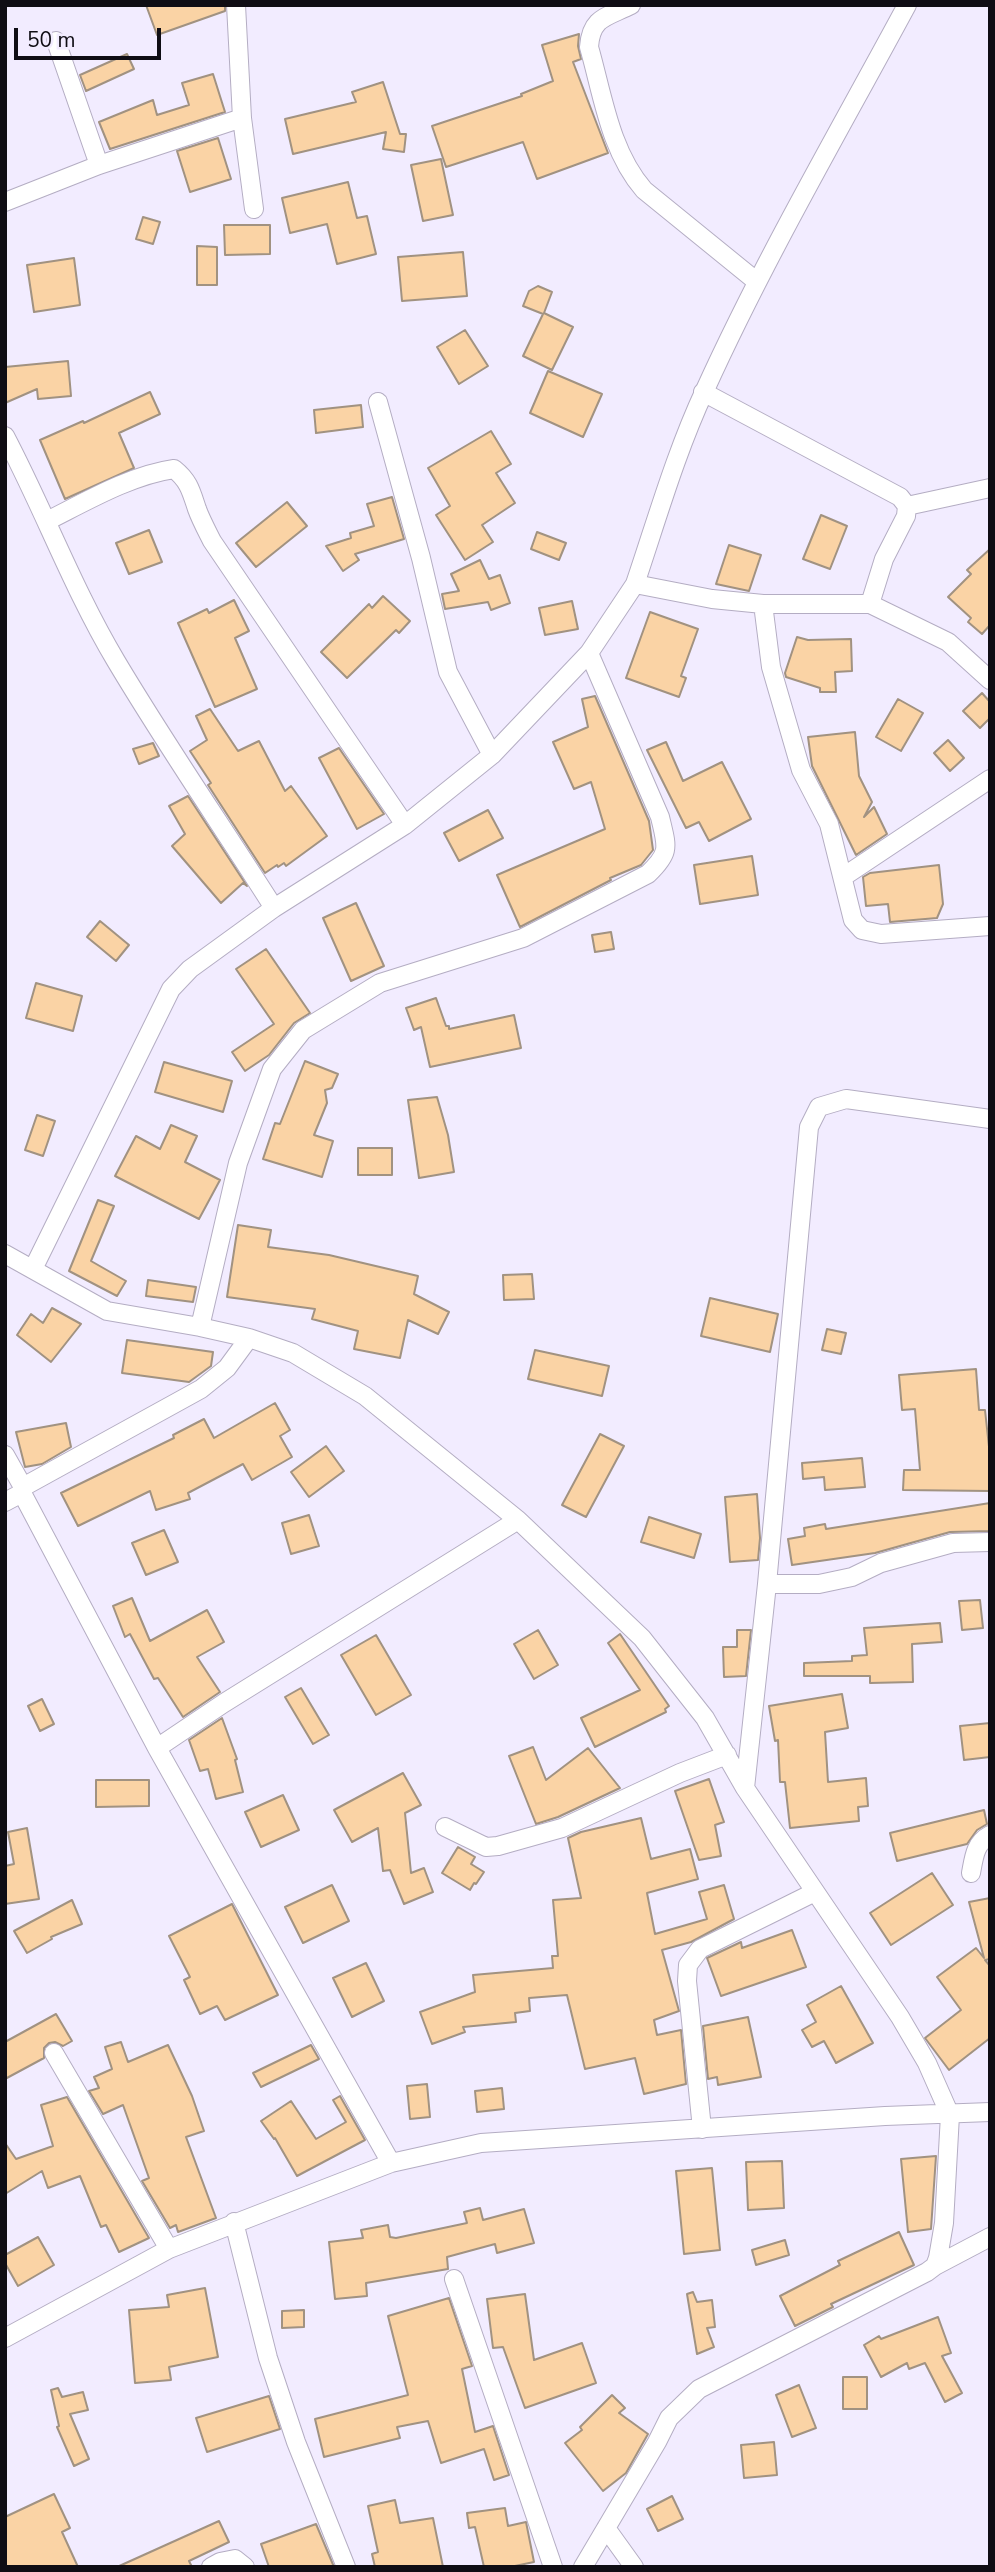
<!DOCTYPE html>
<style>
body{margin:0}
#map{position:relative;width:995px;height:2572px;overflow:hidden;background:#f2ecff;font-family:"Nunito Sans",sans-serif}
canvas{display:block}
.frame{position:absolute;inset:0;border:7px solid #0f0d14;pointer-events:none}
.scale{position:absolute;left:14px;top:28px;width:147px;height:32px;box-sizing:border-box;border:4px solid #0f0d14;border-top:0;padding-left:9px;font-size:21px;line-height:24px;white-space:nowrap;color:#0f0d14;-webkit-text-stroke:5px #f2ecff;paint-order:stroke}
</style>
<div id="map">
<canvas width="995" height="2572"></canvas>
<div class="frame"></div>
<div class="scale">50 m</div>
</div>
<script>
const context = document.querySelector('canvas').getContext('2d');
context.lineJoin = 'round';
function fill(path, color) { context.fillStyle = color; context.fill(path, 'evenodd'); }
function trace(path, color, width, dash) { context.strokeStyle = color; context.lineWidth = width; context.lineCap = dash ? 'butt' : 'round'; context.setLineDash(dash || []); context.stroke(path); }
const building = new Path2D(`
 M146 5H225V11L157 35Z
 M579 34 578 46 581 59 573 62 608 153 537 179 523 142 446 167 432 126 522 96 521 94 553 81 542 45Z
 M127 54 134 69 86 91 80 75Z
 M213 74 225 112 110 149 99 122 153 100 157 115 189 105 182 83Z
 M383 82 400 134H406L404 152 383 149 386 132 293 154 285 119 356 102 352 92Z
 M218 138 231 179 190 192 177 151Z
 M441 159 453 215 423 221 411 165Z
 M348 182 357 218 367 216 376 254 337 264 327 224 290 233 282 198Z
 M143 217 160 222 153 244 136 239Z
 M224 225H270V254L225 255Z
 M197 246 217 247V285H197Z
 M463 252 467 296 402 301 398 257Z
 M74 258 80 305 34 312 27 265Z
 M538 286 552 292 544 313 573 327 552 370 523 356 543 314 523 306 529 291Z
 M465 330 488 366 459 384 437 347Z
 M68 361 71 396 38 399 37 389 5 403V367Z
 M548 371 602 394 583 437 530 413Z
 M150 392 160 414 119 433 134 468 65 499 40 440 83 421 84 423Z
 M361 405 363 427 316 433 314 410Z
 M491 431 511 464 496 473 515 503 482 525 493 542 465 560 436 515 450 506 428 468Z
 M392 497 404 539 355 554 359 560 343 571 326 546 351 538 350 533 374 526 367 504Z
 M287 502 307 526 256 567 236 543Z
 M821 515 847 526 830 569 803 559Z
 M149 530 162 562 129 574 116 543Z
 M537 532 566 543 559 560 531 549Z
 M729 545 761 555 749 591 716 584Z
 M990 549V625L982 634 968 622 971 618 948 597 971 574 967 570Z
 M480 560 489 579 500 575 510 603 491 610 488 602 445 609 442 594 459 591 451 574Z
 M383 596 410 621 399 633 396 630 347 678 321 652 369 604 372 608Z
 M234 600 249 631 235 638 257 689 215 707 178 623 207 609 209 613Z
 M572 601 578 629 545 635 539 608Z
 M650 612 698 629 681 676 686 678 679 697 626 678Z
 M797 637 808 640 851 639 852 671 835 672 836 692H820V688L786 677 785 673Z
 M982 693 990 702V718L980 728 963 711Z
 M595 696 649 821 653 850 641 865 610 878 611 880 520 927 497 875 605 829 591 782 574 789 553 742 588 727 582 699Z
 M898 699 923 713 901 751 876 737Z
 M210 709 238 751 259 741 285 791 291 786 327 836 286 866 284 863 278 867 277 865 265 873 208 785 211 783 190 751 207 740 196 716Z
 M855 732 859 776 872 802 864 817 874 807 887 834 856 855 812 766 808 737Z
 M948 740 964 758 950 771 934 753Z
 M666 742 683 781 722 762 751 819 709 841 699 822 686 828 647 750Z
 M153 743 159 756 139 764 133 749Z
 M339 748 384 814 357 829 319 758Z
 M188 796 247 886 243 883 221 903 172 846 185 834 169 806Z
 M488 810 503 838 459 861 444 833Z
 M752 856 758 895 700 904 694 865Z
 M939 865 943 904 937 918 890 922 888 904 866 906 863 877 870 873Z
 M356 903 384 966 351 981 323 918Z
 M100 921 129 945 116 961 87 937Z
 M611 932 614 949 595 952 592 935Z
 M266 949 310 1013 294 1023 269 1055 245 1071 232 1052 274 1024 236 969Z
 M36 983 82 996 73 1031 26 1018Z
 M436 998 446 1026H449V1029L514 1015 521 1048 430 1067 421 1027 414 1030 406 1008Z
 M305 1061 338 1074 332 1088 325 1090 327 1103 314 1135 333 1141 322 1177 263 1159 275 1123 280 1124Z
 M164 1062 232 1081 223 1112 155 1092Z
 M437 1097 448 1135 454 1172 419 1178 408 1100Z
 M37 1115 55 1121 43 1156 25 1150Z
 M171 1125 197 1136 185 1162 220 1180 199 1219 115 1176 136 1136 160 1149Z
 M358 1148H392V1175H358Z
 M98 1200 114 1206 91 1261 126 1281 117 1296 69 1271Z
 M238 1225 271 1230 268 1247 329 1255 418 1276 414 1294 449 1312 438 1334 408 1320 400 1358 354 1349 358 1331 312 1319 315 1309 227 1297Z
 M532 1274 534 1299 504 1300 503 1275Z
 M148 1280 196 1287 193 1302 146 1296Z
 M710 1298 778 1314 770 1352 701 1336Z
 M52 1308 81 1324 51 1362 17 1335 31 1314 43 1323Z
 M827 1329 846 1333 841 1354 822 1350Z
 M127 1340 213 1352 211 1366 189 1382 122 1373Z
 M535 1350 609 1366 602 1396 528 1379Z
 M976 1369 979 1410H985L990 1456V1491L903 1490 904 1470H920L915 1409 902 1410 899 1375Z
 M275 1403 290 1430 280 1436 292 1457 252 1480 243 1464 188 1493 190 1499 156 1510 150 1491 78 1526 61 1493 174 1438 173 1435 204 1419 214 1438Z
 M66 1423 71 1447 42 1464 25 1467 16 1432Z
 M600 1434 624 1446 586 1517 562 1505Z
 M326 1446 344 1471 309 1497 291 1472Z
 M862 1458 865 1487 825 1490 824 1477 803 1479 802 1463Z
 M757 1494 760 1538 758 1560 730 1562 725 1497Z
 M990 1503V1531L950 1532 875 1553 792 1565 788 1539 805 1536 804 1528 825 1524 826 1529Z
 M309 1515 319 1546 291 1554 282 1523Z
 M649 1517 701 1534 694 1558 641 1542Z
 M164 1530 178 1562 146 1575 132 1543Z
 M132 1598 150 1641 207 1610 224 1642 197 1657 220 1692 183 1717 158 1678 154 1679 130 1634 125 1637 113 1606Z
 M980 1600 983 1628 962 1630 959 1601Z
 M940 1623 942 1642 912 1644 913 1682 870 1683V1676H804V1663L852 1661V1656L867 1655 864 1628Z
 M538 1630 558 1665 534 1679 514 1644Z
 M737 1630H751L746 1676 724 1677 723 1647H737Z
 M620 1634 669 1706 665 1709 666 1712 595 1747 581 1718 640 1690 608 1643Z
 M376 1635 411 1695 376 1715 341 1655Z
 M301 1688 329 1735 313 1744 285 1697Z
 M842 1694 848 1728 825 1732 828 1782 866 1778 868 1806 858 1807 859 1821 790 1828 785 1782H780L778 1740 775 1741 769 1706Z
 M42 1699 54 1724 40 1731 28 1706Z
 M222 1718 237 1759 235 1760 243 1792 216 1799 208 1769 200 1771 189 1740Z
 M990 1723V1757L964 1760 960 1726Z
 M533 1747 546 1780 588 1748 620 1788 558 1817 536 1824 509 1756Z
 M403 1773 421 1805 405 1813 411 1873 424 1868 433 1892 404 1904 390 1870 383 1871 378 1828 352 1842 334 1810Z
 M709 1779 724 1822 715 1825 721 1856 699 1860 675 1791Z
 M96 1780H149V1806L96 1807Z
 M283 1795 299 1830 261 1847 245 1812Z
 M984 1810 987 1824 977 1830 967 1844 897 1861 890 1833Z
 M641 1818 651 1859 690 1849 698 1879 647 1893 655 1934 707 1919 699 1892 724 1885 734 1919 691 1942 662 1950 679 2011 654 2020 657 2035 681 2030 686 2084 644 2094 635 2058 585 2069 567 1995 529 1998 530 2011 515 2013 516 2022 463 2027 465 2032 432 2044 420 2012 475 1992 473 1975 553 1968 552 1956H558L553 1900 581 1898 568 1838 581 1832Z
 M27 1828 39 1899 5 1904V1866L14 1864 8 1832Z
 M458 1847 475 1857 471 1864 484 1872 476 1884 474 1883 470 1890 442 1873Z
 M932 1873 953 1905 891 1945 870 1913Z
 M332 1885 349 1921 303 1943 285 1907Z
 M990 1898V1959L985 1960 990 1966V2038L949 2070 925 2038 961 2010 937 1977 976 1948 984 1958 969 1902Z
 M72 1900 82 1924 51 1937 52 1939 27 1953 14 1931Z
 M232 1904 278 1995 225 2020 217 2006 200 2014 184 1980 190 1977 169 1936Z
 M792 1930 806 1967 721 1996 707 1958 741 1942 742 1948Z
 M366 1963 384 2001 352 2017 333 1978Z
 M841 1986 873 2043 836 2063 824 2041 812 2047 802 2030 816 2022 807 2005Z
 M56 2014 72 2041 63 2046 55 2042 49 2043 44 2048V2058L5 2079V2042Z
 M748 2017 761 2077 718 2085 717 2077 708 2079 703 2026Z
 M121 2042 128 2062 168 2045 192 2096 204 2131 186 2137 216 2218 178 2232 176 2225 170 2228 142 2181 149 2178 123 2105 103 2114 89 2091 99 2088 94 2077 112 2069 105 2047Z
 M311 2045 319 2059 261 2087 253 2073Z
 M427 2084 430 2117 410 2119 407 2086Z
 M502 2088 504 2109 477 2112 475 2091Z
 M340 2096 365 2140 297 2176 275 2138 274 2139 261 2121 291 2101 316 2139 346 2122 333 2100Z
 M67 2097 149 2238 119 2252 106 2225 101 2227 80 2176 48 2188 42 2171 5 2194V2143L16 2159 53 2146 41 2105Z
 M936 2156 931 2229 908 2232 901 2159Z
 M782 2161 784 2208 748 2210 746 2162Z
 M712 2168 720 2250 684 2254 676 2171Z
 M480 2208 483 2220 524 2209 534 2243 497 2253 495 2244 447 2257 448 2269 366 2283 367 2296 335 2299 329 2242 363 2238 361 2230 388 2225 390 2237 396 2238 467 2223 464 2212Z
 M899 2232 914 2265 831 2304 833 2307 795 2326 780 2296 840 2265 838 2261Z
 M38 2237 54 2265 18 2286 5 2263V2255Z
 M785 2240 789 2255 756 2265 752 2250Z
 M205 2288 218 2357 169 2367 171 2380 135 2383 129 2310 169 2307 167 2295Z
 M693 2292 697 2302 712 2300 715 2327 707 2328 714 2347 697 2354 687 2294Z
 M525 2294 534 2360 582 2343 596 2383 525 2408 503 2347 493 2348 487 2299Z
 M449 2298 472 2366 462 2369 475 2432 493 2426 509 2475 494 2480 484 2449 441 2463 428 2421 397 2427 400 2438 324 2457 315 2419 408 2395 388 2316Z
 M304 2310V2327L282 2328V2311Z
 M938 2317 951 2353 942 2356 962 2393 945 2402 925 2363 909 2369 907 2363 881 2377 864 2345 879 2336 881 2339Z
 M843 2377H867V2409H843Z
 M799 2385 816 2428 792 2437 776 2395Z
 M58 2388 62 2397 83 2392 88 2410 70 2414 89 2459 74 2466 57 2427 59 2426 51 2390Z
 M612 2395 625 2408 619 2413 648 2434 626 2473 603 2491 565 2443 582 2430 580 2427Z
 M269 2396 280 2429 207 2452 196 2418Z
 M774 2442 777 2475 744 2478 741 2445Z
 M54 2494 70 2528 62 2532 78 2567H5V2517Z
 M672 2496 683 2519 658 2531 647 2509Z
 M395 2500 400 2523 433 2518 443 2567H375L372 2554 378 2552 368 2506Z
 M505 2508 508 2526 526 2522 534 2562 510 2567H484L475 2527 469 2528 467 2513Z
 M219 2521 229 2542 189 2561 192 2567H117Z
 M316 2524 334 2567H269L261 2544Z`);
fill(building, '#fad3a5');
trace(building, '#a19281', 2);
const street = new Path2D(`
 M236 5 242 118 254 209
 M631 5C607 17 591 17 589 47 603 96 610 151 644 190L756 281
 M56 41 99 165
 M5 202 99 165 242 118
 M703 392 900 497 907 506 906 516 884 559 870 604
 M378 402 421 558 448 672 492 755
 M5 436C44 510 73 589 116 661 166 745 222 826 274 908
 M907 506 990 488
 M47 521C85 502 131 475 174 469 189 481 191 491 197 509 201 520 207 531 212 541L405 825
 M635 584C657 519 676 452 705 390 765 258 838 133 907 5
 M763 604 771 667 801 770 829 824 853 920 862 930 881 934 990 926
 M843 877 990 779
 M5 1254 107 1311 200 1327 249 1338 293 1353 365 1396 518 1520 642 1638 705 1718 745 1788 900 2017 927 2063 950 2115 944 2223 938 2258 935 2266 927 2272 699 2389 669 2418 657 2442 583 2567
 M33 1269 171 989 190 969 274 908 405 825 492 755 589 653 635 584 712 599 763 604H870L948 642 990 680
 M200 1327 238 1163 272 1069 303 1030 380 983 523 938 648 874C671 852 667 847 660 817L589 653
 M5 1455 23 1487 22 1493 157 1748 391 2163
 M23 1487 201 1389 227 1368 249 1338
 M5 1502 22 1493
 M767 1584 809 1127 819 1107 846 1099 990 1119
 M157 1748 224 1703 518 1520
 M745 1788 767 1584H819L852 1577 881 1563 953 1543 990 1542
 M445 1827 486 1847 498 1846 562 1828 680 1773 727 1755
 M971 1873C974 1857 975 1843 990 1835
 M54 2053 169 2249
 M702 2129 687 1981 688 1965 700 1949 815 1892
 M234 2222 268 2358 296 2442 346 2567
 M935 2266 990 2237
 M454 2279 553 2567
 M5 2338 169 2249 391 2163 481 2143 885 2116 990 2112
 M606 2528 634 2567
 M211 2567 220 2562 235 2559 245 2567`);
trace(street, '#b4adc3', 20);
trace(street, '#fff', 18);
</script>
